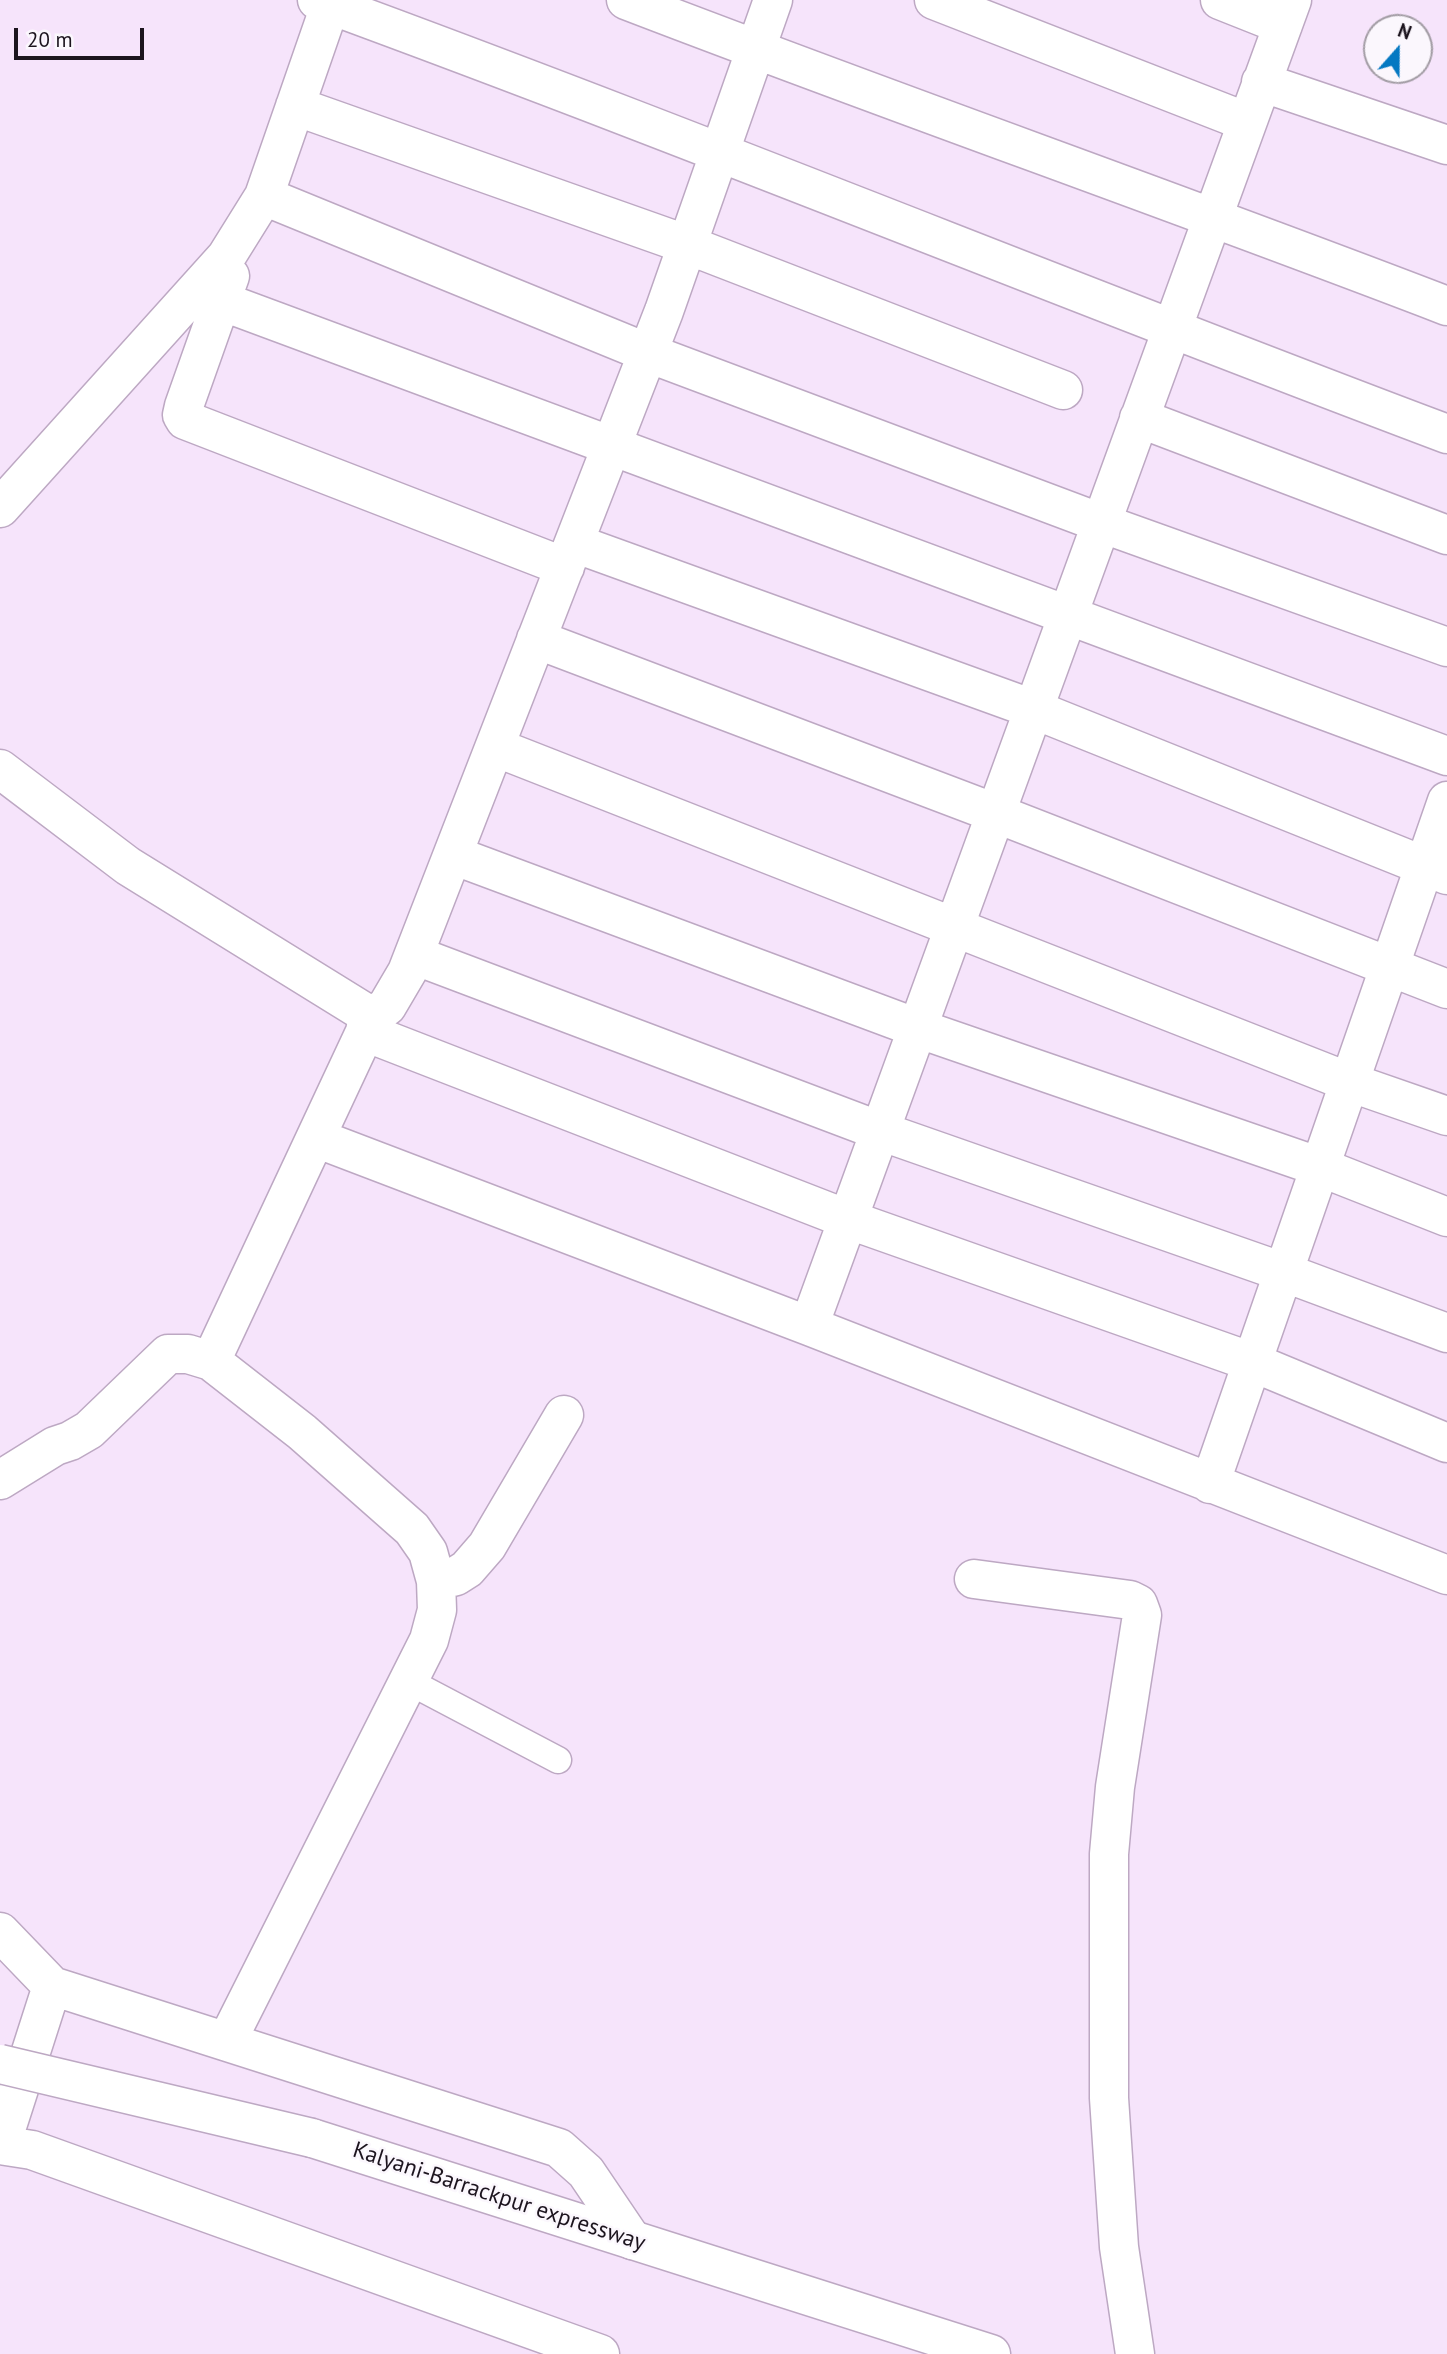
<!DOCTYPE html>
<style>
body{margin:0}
#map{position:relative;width:1447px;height:2354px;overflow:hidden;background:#f6e4fb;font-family:"PT Sans",sans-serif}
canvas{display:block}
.north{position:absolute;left:1363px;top:14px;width:70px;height:70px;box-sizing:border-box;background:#fbf7fd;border:2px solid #a29ca4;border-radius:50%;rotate:21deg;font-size:19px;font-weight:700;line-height:28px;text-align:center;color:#1c141e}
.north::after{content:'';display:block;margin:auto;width:24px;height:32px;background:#0478c2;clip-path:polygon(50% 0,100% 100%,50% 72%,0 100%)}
.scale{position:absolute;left:14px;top:28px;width:130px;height:32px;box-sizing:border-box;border:4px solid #1c141e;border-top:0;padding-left:9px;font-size:21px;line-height:24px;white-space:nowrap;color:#1c141e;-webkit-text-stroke:5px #fbf7fd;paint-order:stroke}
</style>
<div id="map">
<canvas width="1447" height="2354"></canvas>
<div class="north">N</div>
<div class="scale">20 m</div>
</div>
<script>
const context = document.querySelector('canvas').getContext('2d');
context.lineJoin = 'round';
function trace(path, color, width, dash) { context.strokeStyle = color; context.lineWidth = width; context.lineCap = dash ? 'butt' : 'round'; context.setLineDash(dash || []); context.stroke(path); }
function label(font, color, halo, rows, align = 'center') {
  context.font = font + ' "PT Sans",sans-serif'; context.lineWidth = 5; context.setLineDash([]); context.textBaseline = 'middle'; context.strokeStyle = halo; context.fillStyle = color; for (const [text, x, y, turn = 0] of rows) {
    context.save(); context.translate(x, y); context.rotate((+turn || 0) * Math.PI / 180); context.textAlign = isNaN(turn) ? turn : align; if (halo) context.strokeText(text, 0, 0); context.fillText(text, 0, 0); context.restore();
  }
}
const service = new Path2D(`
 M408 1681 558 1760`);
const minor = new Path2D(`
 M317 0C696 139 1069 292 1447 434
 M626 0C899 105 1174 201 1447 306
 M934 0 1247 122
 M1220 0 1283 25
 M1261 82 1447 145
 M295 106 688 245 1063 390
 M264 196 648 353 1101 523 1447 647
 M230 276 184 406 182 415 185 420 565 567
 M221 301 1447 756
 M1139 418 1447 535
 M0 508 226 257 264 196 332 0
 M574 543 1033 709 1447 875
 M536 639 995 813 1447 989
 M495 747 1349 1082 1447 1116
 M0 769 128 866 364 1012 367 1021 365 1032 211 1361
 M453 855 917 1028 1320 1167 1447 1217
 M414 955 880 1131 1283 1272 1447 1333
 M367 1021 387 1006 407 972 664 311 773 0
 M365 1032 847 1219 1252 1362 1447 1443
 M316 1138 809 1326 1447 1575
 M809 1326 1292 0
 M0 1480 55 1446 70 1441 89 1430 168 1354H188L211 1361 302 1432 412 1529 428 1552 436 1581 437 1610 429 1640 227 2041
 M1210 1484 1447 801
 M974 1579 1130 1600 1138 1604 1142 1615 1115 1787 1109 1854V2098L1119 2247 1135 2354
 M436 1581 456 1576 467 1569 487 1546 564 1415
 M0 1932 52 1986 559 2148 586 2172 632 2240
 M0 2145 32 2150 600 2354
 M1 2145 52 1986`);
const trunk = new Path2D(`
 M312 2138 991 2354`);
trace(service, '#bda8c3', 29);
trace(minor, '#bda8c3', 41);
trace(trunk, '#bda8c3', 41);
trace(service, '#fff', 26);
trace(minor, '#fff', 38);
trace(trunk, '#fff', 38);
const trunkBridge = new Path2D(`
 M0 2064 312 2138`);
trace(trunkBridge, '#bda8c3', 41, []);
trace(trunkBridge, '#fff', 38);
label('23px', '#1c141e', '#fbf7fd', [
 ["Kalyani-Barrackpur expressway",499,2197,18]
]);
</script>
